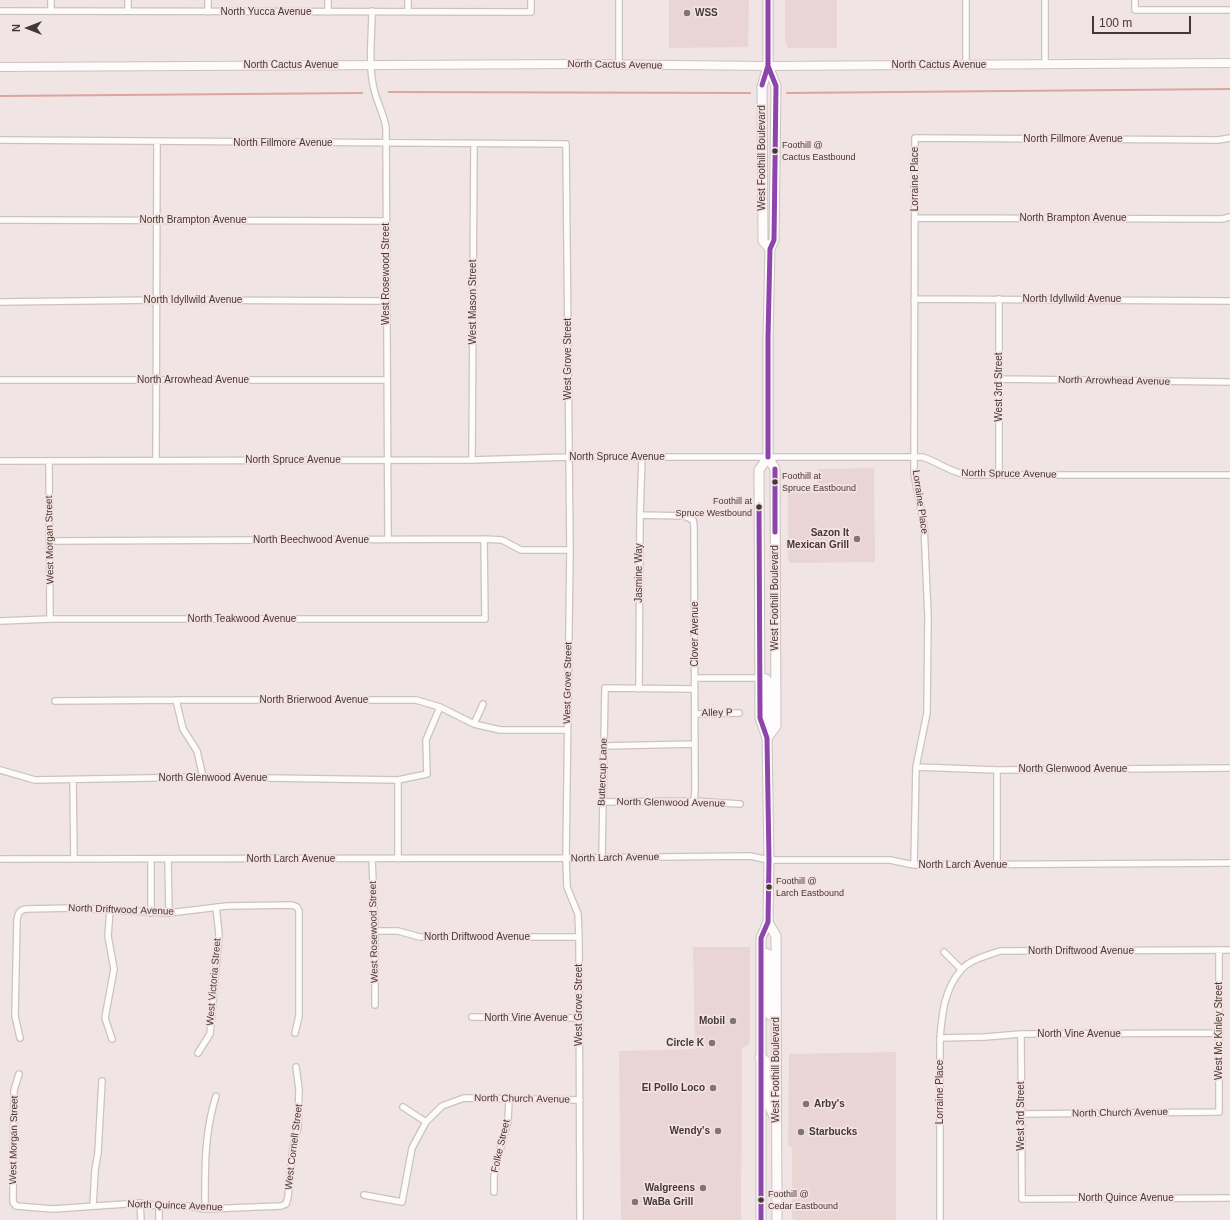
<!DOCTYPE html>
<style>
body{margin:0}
#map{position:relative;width:1230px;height:1220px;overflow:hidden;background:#f0e5e4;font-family:Arial,sans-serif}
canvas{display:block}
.north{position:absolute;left:8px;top:8px;width:40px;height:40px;-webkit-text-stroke:3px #f5e1df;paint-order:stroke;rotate:270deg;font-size:11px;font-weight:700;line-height:16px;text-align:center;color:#413939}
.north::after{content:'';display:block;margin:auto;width:14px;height:18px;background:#413939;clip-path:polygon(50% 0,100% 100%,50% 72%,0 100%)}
.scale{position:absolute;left:1092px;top:16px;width:99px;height:18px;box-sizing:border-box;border:2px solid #413939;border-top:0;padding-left:5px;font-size:12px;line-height:14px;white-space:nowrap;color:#413939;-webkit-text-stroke:3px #f5e1df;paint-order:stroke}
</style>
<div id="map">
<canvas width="1230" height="1220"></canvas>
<div class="north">N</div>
<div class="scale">100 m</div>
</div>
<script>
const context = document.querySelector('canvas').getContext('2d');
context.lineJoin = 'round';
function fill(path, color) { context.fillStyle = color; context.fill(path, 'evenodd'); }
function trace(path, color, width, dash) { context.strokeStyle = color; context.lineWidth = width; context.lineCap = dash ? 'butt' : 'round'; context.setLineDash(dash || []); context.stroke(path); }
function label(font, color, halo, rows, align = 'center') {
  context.font = font + ' Arial,sans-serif'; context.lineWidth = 3.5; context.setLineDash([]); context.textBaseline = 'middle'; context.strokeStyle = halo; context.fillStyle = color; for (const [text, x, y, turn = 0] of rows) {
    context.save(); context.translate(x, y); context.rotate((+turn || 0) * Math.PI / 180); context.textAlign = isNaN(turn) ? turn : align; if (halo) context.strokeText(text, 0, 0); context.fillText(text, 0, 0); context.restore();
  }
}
fill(new Path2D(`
 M669 0H749L748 47 669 48Z
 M785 0H837V48H788L785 42Z
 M874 468 875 562 790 563 788 559V489H817L818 469Z
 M693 947H750V1039L749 1044 742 1049 741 1220H621L619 1051 695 1049Z
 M896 1052V1220H794L792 1218V1148L788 1145 789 1054Z`), '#ead5d5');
trace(new Path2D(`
 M389 92 750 93
 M787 93 1230 89
 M0 96 362 93`), '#dca39f', 2);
const minor = new Path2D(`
 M51 0V11
 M408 0V11
 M619 0V65
 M966 0V64
 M1135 0V10H1230
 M0 11 531 12V0
 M128 11V0
 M328 11V0
 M372 11C372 35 368 66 374 89 377 103 384 114 386 128L388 539
 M208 12V0
 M1045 64V0
 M0 140C189 143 378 143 566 144L570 550 566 858 567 887 578 914 579 937 580 1220
 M915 218 1222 219 1230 217
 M0 220 386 221
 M914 299 1230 301
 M0 302 157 300 386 301
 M999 379 1230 382
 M0 380H386
 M472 460 474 144
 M0 461 472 460 569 457H922C939 462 951 473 968 475H1230
 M49 461 50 619
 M156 461 157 143
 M999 475V299
 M640 515 684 516 693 520 694 526 695 790 694 801
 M50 541 484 539 502 540 521 550H570
 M0 621 50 619H485L484 539
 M695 678H760
 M639 689 640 515 642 457
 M176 700 183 729 197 751 203 777
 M55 701 176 700H416L440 707 474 724 500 730H567
 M695 714 739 713
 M474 724 483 704
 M604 746 695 744
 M916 767 997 770 1230 768
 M0 770 35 780 203 777 398 780 427 774 426 740 440 707
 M73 780 74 859
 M398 780V859
 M602 802 694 801 740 804
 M602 857 605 688 695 689
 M0 859 566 858 750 856 769 860H890L914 865 1230 863
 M168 859 169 913
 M372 859 375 931V1005
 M914 865 916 767 927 713 928 616 924 525 914 474 915 138 1218 140 1230 138
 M997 865V770
 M110 910 108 936 114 969 105 1018 112 1039
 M151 913V859
 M375 931H398L420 937H579
 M944 952 961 969
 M472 1017 579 1018
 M1021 1034 1022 1199 1230 1198
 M20 1038 15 1016 17 920C18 914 19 910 26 909L73 908 169 913 227 906 292 905 297 907 299 911V1016L295 1033
 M940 1038 985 1037 1021 1034 1220 1033
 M198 1053 210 1034 219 934 216 907
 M19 1074 14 1090 13 1202 16 1206 53 1209 140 1203 159 1206H187L205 1209 281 1206 286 1204 288 1197 293 1147 298 1127 299 1089 296 1067
 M403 1107 426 1122
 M1021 1114 1219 1112V950
 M494 1192V1176L498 1157 508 1121 509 1099
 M364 1195 402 1202 412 1148 426 1122 442 1106 464 1098 580 1100
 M140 1203 141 1220
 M93 1206 95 1170 98 1153 102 1081
 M159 1206V1220
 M205 1209C205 1171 204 1133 216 1096
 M940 1220V1038C942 1014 944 990 961 970 969 960 988 955 1000 951L1230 950`);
const secondary = new Path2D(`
 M0 67 577 64 768 66 1230 63`);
const primary = new Path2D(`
 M768 0V66L762 87 763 241 770 249
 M760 678 766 679 768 682V733
 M767 738 776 726 775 469 768 457V337L770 249 774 240 776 86 768 66
 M768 922 776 936 777 1220
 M761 952 768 954 770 1015
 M760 1057 766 1061 769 1068V1105L775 1119
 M761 1220V938L768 922 769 860 767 738 760 718 759 470 768 457`);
trace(minor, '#cbc2c1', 8);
trace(secondary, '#cbc2c1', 10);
trace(primary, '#cbc2c1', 11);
trace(minor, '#fdfbfb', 5.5);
trace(secondary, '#fdfbfb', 8);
trace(primary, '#fdfbfb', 9);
trace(new Path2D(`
 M768 66 776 86 774 240 770 249 768 337V457
 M762 85 768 66V0
 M775 469V532
 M759 505 760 718 767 738 769 860 768 922 761 938V1220`), '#8e44ad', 5);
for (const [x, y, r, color] of [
 [687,13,4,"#7e7575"],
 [775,151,3.5,"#413939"],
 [775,482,3.5,"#413939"],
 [759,507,3.5,"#413939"],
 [857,539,4,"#7e7575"],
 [769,887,3.5,"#413939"],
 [733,1021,4,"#7e7575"],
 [712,1043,4,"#7e7575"],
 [713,1088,4,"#7e7575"],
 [806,1104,4,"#7e7575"],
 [718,1131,4,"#7e7575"],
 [801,1132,4,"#7e7575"],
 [703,1188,4,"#7e7575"],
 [761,1200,3.5,"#413939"],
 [635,1202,4,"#7e7575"]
]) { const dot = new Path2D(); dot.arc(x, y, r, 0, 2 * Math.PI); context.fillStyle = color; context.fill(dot); trace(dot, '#f5e1df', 1.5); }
label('9px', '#413939', '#f5e1df', [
 ["Foothill @",782,146],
 ["Cactus Eastbound",782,158],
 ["Foothill at",782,477],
 ["Spruce Eastbound",782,489],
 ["Foothill at",752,502,"right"],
 ["Spruce Westbound",752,514,"right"],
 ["Foothill @",776,882],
 ["Larch Eastbound",776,894],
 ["Foothill @",768,1195],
 ["Cedar Eastbound",768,1207]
], 'left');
label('10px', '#413939', '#f5e1df', [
 ["North Yucca Avenue",266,12],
 ["North Cactus Avenue",291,65],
 ["North Cactus Avenue",615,65,1],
 ["North Cactus Avenue",939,65],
 ["North Fillmore Avenue",1073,139],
 ["North Fillmore Avenue",283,143],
 ["West Foothill Boulevard",762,158,-90],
 ["Lorraine Place",915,179,-90],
 ["North Brampton Avenue",1073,218],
 ["North Brampton Avenue",193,220],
 ["West Rosewood Street",386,274,-90],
 ["North Idyllwild Avenue",1072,299],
 ["North Idyllwild Avenue",193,300],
 ["West Mason Street",473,302,-90],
 ["West Grove Street",568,359,-90],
 ["North Arrowhead Avenue",193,380],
 ["North Arrowhead Avenue",1114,381,1],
 ["West 3rd Street",999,387,-90],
 ["North Spruce Avenue",617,457],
 ["North Spruce Avenue",293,460],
 ["North Spruce Avenue",1009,474,1],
 ["Lorraine Place",920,502,82],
 ["West Morgan Street",50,540,-91],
 ["North Beechwood Avenue",311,540],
 ["Jasmine Way",639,573,-90],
 ["West Foothill Boulevard",775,598,-90],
 ["North Teakwood Avenue",242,619],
 ["Clover Avenue",695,634,-90],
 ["West Grove Street",568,683,-89],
 ["North Brierwood Avenue",314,700],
 ["Alley P",717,713,-1],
 ["North Glenwood Avenue",1073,769],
 ["Buttercup Lane",603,772,-88],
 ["North Glenwood Avenue",213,778],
 ["North Glenwood Avenue",671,803,1],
 ["North Larch Avenue",615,858,-1],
 ["North Larch Avenue",291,859],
 ["North Larch Avenue",963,865],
 ["North Driftwood Avenue",121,910,2],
 ["West Rosewood Street",374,932,-91],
 ["North Driftwood Avenue",477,937],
 ["North Driftwood Avenue",1081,951],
 ["West Victoria Street",214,982,-85],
 ["West Grove Street",579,1005,-90],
 ["North Vine Avenue",526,1018],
 ["West Mc Kinley Street",1219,1031,-90],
 ["North Vine Avenue",1079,1034],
 ["West Foothill Boulevard",776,1070,-90],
 ["Lorraine Place",940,1092,-90],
 ["North Church Avenue",522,1099,1],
 ["North Church Avenue",1120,1113,-1],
 ["West 3rd Street",1021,1116,-90],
 ["West Morgan Street",14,1140,-89],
 ["Folke Street",501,1146,-77],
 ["West Cornell Street",294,1147,-83],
 ["North Quince Avenue",1126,1198],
 ["North Quince Avenue",175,1206,2]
]);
label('bold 10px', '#413939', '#f5e1df', [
 ["WSS",695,13,"left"],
 ["Sazon It",849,533],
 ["Mexican Grill",849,545],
 ["Mobil",725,1021],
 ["Circle K",704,1043],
 ["El Pollo Loco",705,1088],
 ["Arby's",814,1104,"left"],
 ["Wendy's",710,1131],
 ["Starbucks",809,1132,"left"],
 ["Walgreens",695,1188],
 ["WaBa Grill",643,1202,"left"]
], 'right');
</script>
